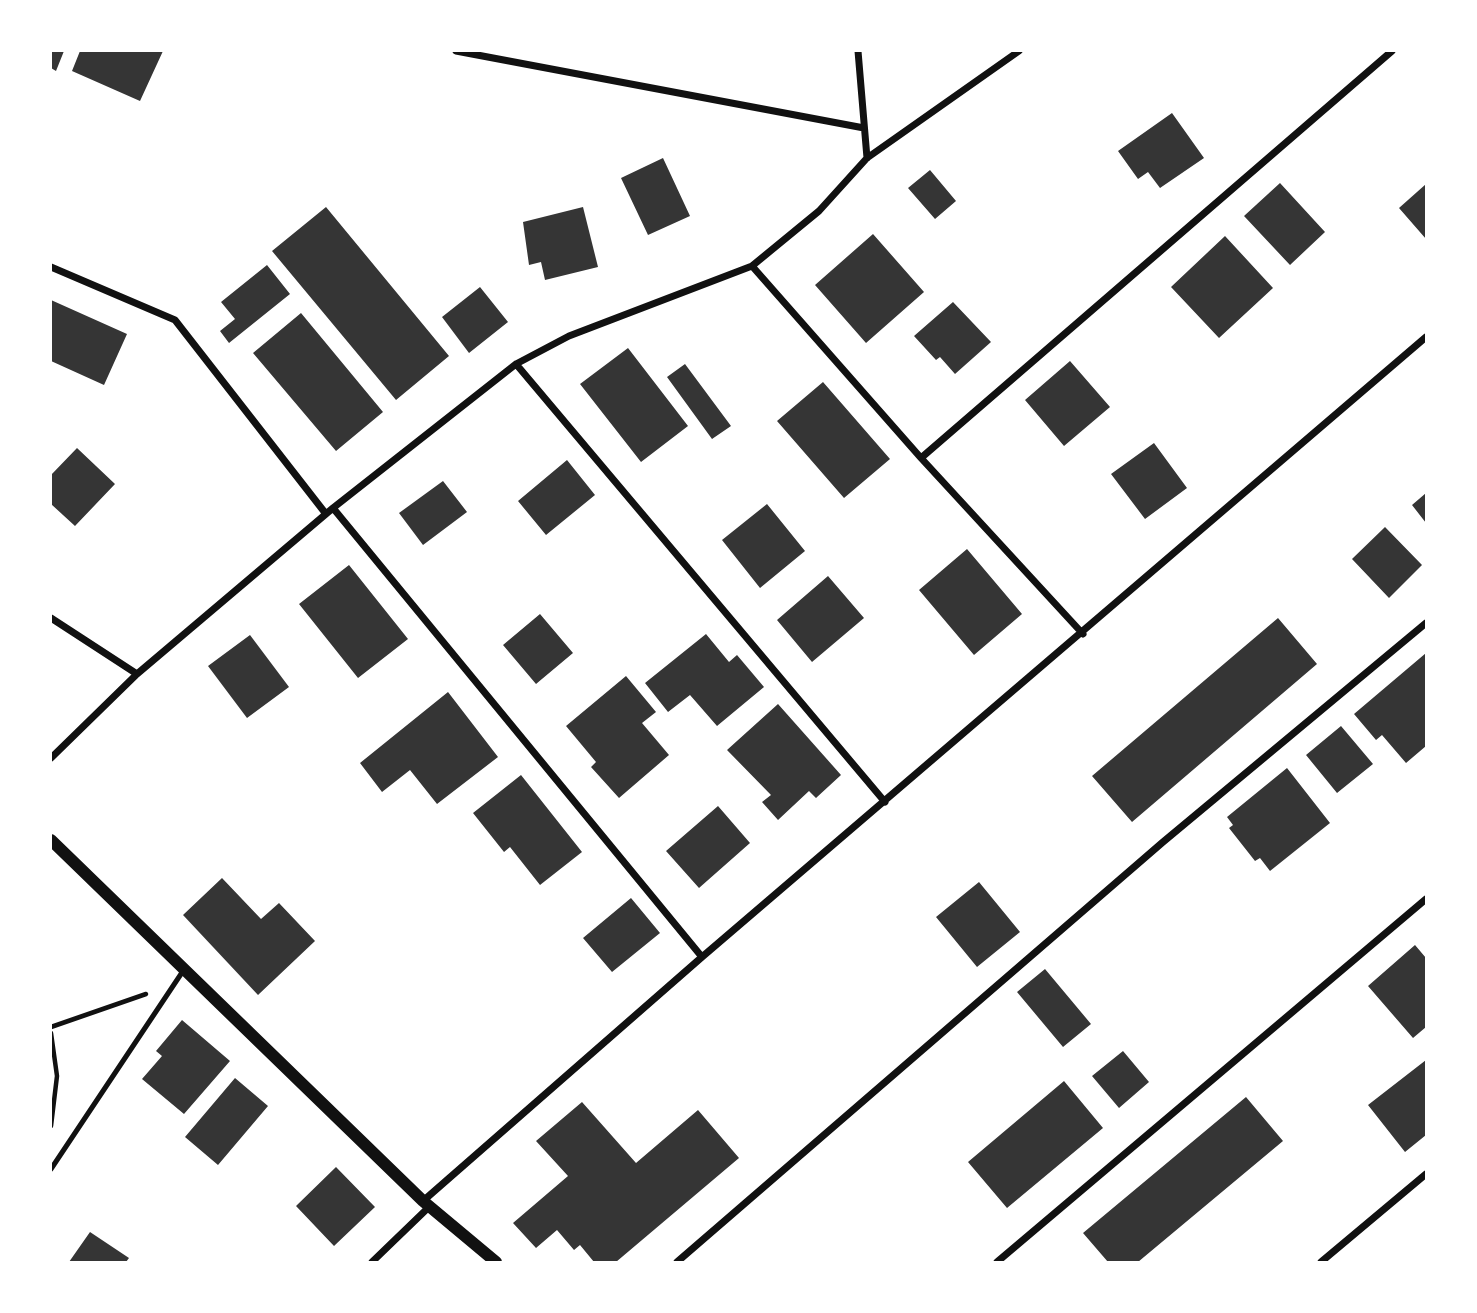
<!DOCTYPE html>
<style>
body{margin:0}
#map{position:relative;width:1477px;height:1313px;overflow:hidden;background:#fff;font-family:"Sofia Sans Condensed",sans-serif}
canvas{display:block}
.frame{position:absolute;inset:0;border:52px solid #fff;pointer-events:none}
</style>
<div id="map">
<canvas width="1477" height="1313"></canvas>
<div class="frame"></div>
</div>
<script>
const context = document.querySelector('canvas').getContext('2d');
context.lineJoin = 'round';
function fill(path, color) { context.fillStyle = color; context.fill(path, 'evenodd'); }
function trace(path, color, width, dash) { context.strokeStyle = color; context.lineWidth = width; context.lineCap = dash ? 'butt' : 'round'; context.setLineDash(dash || []); context.stroke(path); }
fill(new Path2D(`
 M51 51H64L56 71 51 68Z
 M80 51H163L140 101 72 71Z
 M1172 113 1204 158 1160 188 1148 172 1138 179 1118 151Z
 M663 158 690 216 648 235 621 178Z
 M930 170 956 201 935 219 908 188Z
 M1280 183 1325 232 1290 265 1244 216Z
 M1426 184V239L1399 208Z
 M326 207 449 356 396 400 272 251Z
 M583 207 598 267 545 280 541 262 529 265 523 222Z
 M873 234 924 292 866 343 815 285Z
 M1225 236 1273 288 1219 338 1171 287Z
 M267 265 290 294 229 343 220 331 235 319 221 302Z
 M480 287 508 322 469 353 442 317Z
 M51 300 127 334 104 385 51 361Z
 M953 302 991 342 955 374 940 357 936 360 914 336Z
 M301 313 383 412 336 451 253 353Z
 M628 348 688 426 641 462 580 384Z
 M1070 361 1110 407 1064 446 1025 400Z
 M685 364 731 426 712 439 667 377Z
 M823 382 890 459 844 498 777 421Z
 M1154 443 1187 488 1145 519 1111 474Z
 M77 448 115 484 75 526 51 504V475Z
 M567 460 595 495 546 535 518 501Z
 M443 481 467 512 423 545 399 513Z
 M1426 493V523L1412 505Z
 M767 504 805 551 760 588 722 540Z
 M1385 527 1422 565 1389 598 1352 559Z
 M967 549 1022 614 974 655 919 590Z
 M349 565 408 639 358 678 299 604Z
 M828 576 864 618 812 662 777 620Z
 M540 614 573 653 536 684 503 645Z
 M1278 618 1317 664 1132 822 1092 776Z
 M706 634 729 662 737 655 764 687 717 726 690 695 668 712 645 683Z
 M250 635 289 687 247 718 208 666Z
 M1426 653V746L1406 763 1382 735 1376 740 1354 714Z
 M626 676 656 712 642 723 669 755 619 798 591 767 596 762 566 726Z
 M448 692 498 757 437 804 410 770 382 792 360 763Z
 M778 704 841 775 816 798 809 791 778 820 762 802 771 795 727 750Z
 M1341 726 1373 764 1337 793 1306 755Z
 M1287 768 1330 823 1270 871 1260 858 1255 861 1229 828 1233 825 1227 817Z
 M521 775 582 852 540 885 510 847 504 852 473 813Z
 M718 806 750 843 699 888 666 851Z
 M222 878 261 919 279 903 315 941 258 995 183 915Z
 M979 882 1020 932 977 967 936 917Z
 M631 898 660 933 612 972 583 938Z
 M1415 945 1426 958V1027L1413 1038 1368 986Z
 M1045 969 1091 1024 1063 1047 1017 992Z
 M182 1020 230 1061 184 1114 142 1079 162 1056 156 1051Z
 M1123 1051 1149 1082 1119 1108 1092 1076Z
 M1426 1060V1135L1405 1152 1368 1105Z
 M235 1078 268 1106 218 1165 185 1137Z
 M1064 1081 1103 1128 1007 1208 968 1162Z
 M1246 1097 1283 1141 1138 1262H1108L1083 1233Z
 M582 1102 636 1163 698 1110 739 1158 616 1262H594L580 1245 574 1250 557 1230 536 1248 513 1223 568 1176 536 1141Z
 M336 1167 375 1207 334 1246 296 1206Z
 M90 1232 129 1258 126 1262H69Z`), '#353535');
trace(new Path2D(`
 M51 1027 146 994
 M51 1033 57 1076 51 1126`), '#111', 4.5);
trace(new Path2D(`
 M51 1169 183 971`), '#111', 5);
trace(new Path2D(`
 M456 51 864 128
 M858 51 867 158
 M752 266 921 458 1083 634
 M51 267 175 320 326 514
 M516 364 885 802
 M921 458 1392 51
 M333 508 702 957
 M51 618 137 674
 M51 758 137 674 333 508 516 364 569 336 752 266 819 211 867 158 1019 51
 M423 1201 702 957 1426 337
 M372 1262 429 1207
 M677 1262 1163 842 1426 623
 M997 1262 1426 899
 M1321 1262 1426 1174`), '#111', 7);
trace(new Path2D(`
 M51 840 423 1201 496 1262`), '#111', 12);
</script>
